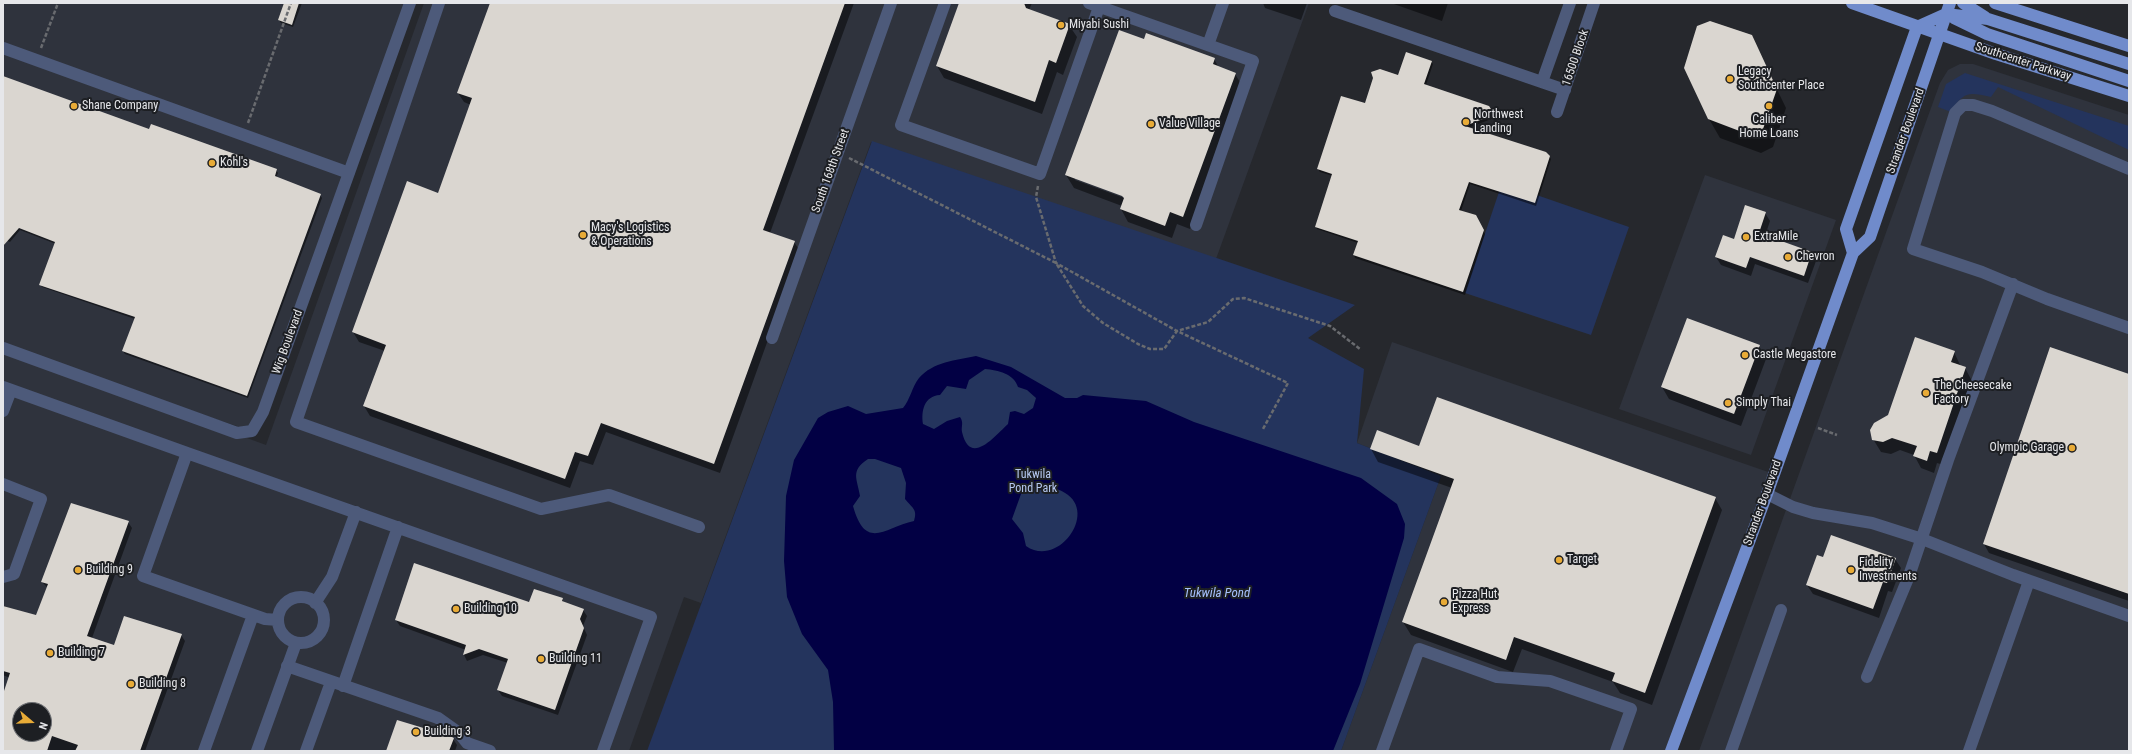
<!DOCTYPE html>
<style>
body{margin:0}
#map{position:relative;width:2132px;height:754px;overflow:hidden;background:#26282d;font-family:"Roboto Condensed",sans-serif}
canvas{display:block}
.frame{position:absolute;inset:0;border:4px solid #e6e7ea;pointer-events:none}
.north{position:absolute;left:12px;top:702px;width:40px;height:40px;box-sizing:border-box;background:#1d1f23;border:1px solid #6d6f73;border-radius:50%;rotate:109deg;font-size:11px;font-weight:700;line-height:16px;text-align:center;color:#e6e7ea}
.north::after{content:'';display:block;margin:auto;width:14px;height:18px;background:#e8ab37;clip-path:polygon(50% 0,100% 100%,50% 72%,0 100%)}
</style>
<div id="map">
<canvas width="2132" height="754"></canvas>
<div class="frame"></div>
<div class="north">N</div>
</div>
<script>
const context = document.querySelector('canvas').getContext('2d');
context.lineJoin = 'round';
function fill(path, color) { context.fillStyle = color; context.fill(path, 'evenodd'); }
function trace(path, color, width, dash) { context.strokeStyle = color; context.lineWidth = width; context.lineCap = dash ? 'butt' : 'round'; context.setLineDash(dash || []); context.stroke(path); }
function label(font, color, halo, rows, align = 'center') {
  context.font = font + ' "Roboto Condensed",sans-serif'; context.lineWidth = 4; context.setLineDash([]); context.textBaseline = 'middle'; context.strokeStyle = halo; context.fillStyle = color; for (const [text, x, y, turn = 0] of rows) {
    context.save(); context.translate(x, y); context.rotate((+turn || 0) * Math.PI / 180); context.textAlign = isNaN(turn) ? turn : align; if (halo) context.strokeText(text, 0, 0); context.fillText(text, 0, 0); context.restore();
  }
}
fill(new Path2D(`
 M3 3H410L252 431 37 361 266 445 424 3H1309L1216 259 871 142 701 603 684 597 629 751H3ZM20 710H44V734H20Z
 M1960 64H1973L2129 115V751H1699L1940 83 1948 70Z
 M1705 175 1836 220 1751 455 1619 409Z
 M1392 342 1774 474 1674 751H1341L1441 476 1357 443Z`), '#2f333d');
fill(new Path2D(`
 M1965 73 2129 126V150L1998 87 1991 97C1968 92 1964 91 1951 112L1938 107 1946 84Z
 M872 141 1355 305 1308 338 1364 369 1357 443 1441 476 1341 751H647Z
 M1502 183 1629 227 1591 335 1465 293Z`), '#24345d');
fill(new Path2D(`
 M976 356 1011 367 1065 398H1077L1083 395 1146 401 1194 422 1361 478 1397 504 1405 524 1404 538 1360 684 1333 751H834L833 702 828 670 802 634 787 597 784 561 786 496 794 460 818 418 828 412 848 406 866 414 903 408C910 400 912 387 919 378 933 362 956 360 976 356ZM985 369C998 370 1014 374 1018 387L1027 390 1036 398 1033 408 1024 414 1015 411 1010 412 1008 424C995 436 970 467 962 432 961 426 964 423 960 417L947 421 934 429 923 424C921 411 924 396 940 395L947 386 966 389 969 380ZM868 459H875L901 468 906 483 905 499C912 508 918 509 914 521 885 527 866 552 853 506L860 496C857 478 850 471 868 459ZM1036 486C1115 488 1064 573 1026 546L1023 533 1012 519 1021 494Z`), '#020044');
fill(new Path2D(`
 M285 3H302L293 27 281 23 279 20Z
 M491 3H854L770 233 794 242 800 251 720 473 606 432 593 465 580 461 570 488 370 416 364 406 385 351 359 342 353 332 438 194 471 105 464 102 458 93Z
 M960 3H1032L1029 10 1069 25 1077 37 1063 75 1057 72 1042 114 944 78 937 66Z
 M1263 3H1307L1301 20 1265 8Z
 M1391 3H1448L1442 21Z
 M1751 36 1786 108 1773 147 1761 153 1720 138 1709 119Z
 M1144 41 1214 59 1219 68 1235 74 1243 87 1190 229 1177 224 1172 238 1128 222 1121 209 1122 206 1074 188 1066 175ZM1075 178 1127 197V199L1075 180Z
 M1431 62 1433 64 1426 85 1492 113 1494 118 1468 128 1549 156 1551 159 1536 206 1470 184 1461 211 1475 216 1485 234 1465 295 1355 258 1354 255 1358 243 1317 229 1316 227 1333 176 1320 172 1318 169 1366 105 1399 76Z
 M3 77 149 131 276 170 278 173 276 178 320 195 322 198 248 398 125 354 123 351 135 319 42 287 40 284 56 244 20 230 10 242 3 239Z
 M1765 213 1770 221 1765 236 1811 253 1816 261 1808 283 1755 264 1751 276 1721 265 1716 257Z
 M1759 346 1766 359 1741 426 1669 399 1662 387Z
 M1954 352 1961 367 1965 368 1972 381 1944 465 1937 463 1934 473 1921 468 1914 455 1900 450 1891 454 1881 452 1873 439 1888 416Z
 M2129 375V601L1989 553 1984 544Z
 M1371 449 1715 498 1722 510 1652 705 1620 693 1613 682 1522 649 1513 672 1411 635 1403 622 1452 488 1378 462Z
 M128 522 132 528 92 638 114 646 181 635 185 641 145 751H3V697L10 678 3 675V606L37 616 48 588 42 582ZM20 710H44V734H20Z
 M1823 559H1895L1901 568 1892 592 1888 591 1879 618 1813 594 1807 585Z
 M562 599 564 603 583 610 587 616 583 626 587 635 558 715 502 696 498 690 508 663 483 655 467 661 464 655 466 650 400 626 396 620Z
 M453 739 457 745 455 751H387Z`), '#0007');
fill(new Path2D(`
 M284 3H299L292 25 278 20Z
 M490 3H845L763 230 795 241 714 464 601 423 588 456 575 452 565 479 363 406 386 345 352 332 407 181 438 193 472 98 457 93Z
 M959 3H1024L1026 8 1070 24 1056 63 1049 60 1035 102 936 66Z
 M1710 21 1752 35 1777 89 1763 129 1750 135 1708 119 1684 68 1697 26Z
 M1119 30 1144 39 1146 33 1215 58 1213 64 1236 73 1183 217 1170 212 1165 226 1120 209 1124 198 1122 196 1065 175Z
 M1406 52 1432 61 1424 84 1489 106 1491 109 1493 115 1465 126 1546 152 1550 156 1535 203 1469 182 1459 210 1476 215 1484 230 1463 292 1353 255 1358 241 1315 227 1332 174 1317 169 1341 96 1365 103 1373 78 1371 72 1380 69 1398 75Z
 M3 76 149 129 151 124 277 169 275 176 321 194 247 396 122 351 135 317 39 285 55 242 19 228 3 246Z
 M1745 205 1766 212 1759 233 1812 252 1804 276 1750 257 1746 268 1715 257 1723 235 1734 239Z
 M1687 318 1760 345 1734 414 1661 387Z
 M1915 337 1955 351 1951 362 1966 367 1937 453 1930 451 1927 461 1913 456 1917 446 1892 438 1883 442 1872 440 1870 430 1874 423 1888 415Z
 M2050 347 2129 374V594L1983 544Z
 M1437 397 1716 497 1645 693 1612 681 1615 673 1514 637 1506 660 1402 622 1454 479 1370 449 1377 430 1419 446Z
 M71 503 129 521 87 636 114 645 124 616 182 634 140 751H75L78 745 52 736 47 751H3V694L10 673 3 671V606L36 615 48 584 41 582ZM20 710H44V733L46 734H20Z
 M1831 535 1896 558 1887 583 1883 582 1873 609 1806 585 1817 555 1823 557Z
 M414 563 529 602 534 589 563 598 562 601 584 609 580 619 584 628 555 710 497 690 508 659 479 649 463 655 466 645 395 620Z
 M397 720 450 736 454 738 449 751H386Z`), '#dad6d0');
trace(new Path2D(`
 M41 48 58 3
 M248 123 291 3
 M849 158 1056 263 1083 306 1103 323 1138 344 1150 349H1164L1177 331 1288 383 1263 429
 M1038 186 1036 197 1056 263 1177 331 1208 322 1233 299 1244 298 1330 326 1360 349
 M1818 428 1837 435`), '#696b6f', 2.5, [4, 2]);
trace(new Path2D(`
 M439 3 296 422 541 509 609 495 699 527
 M945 3 901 125 1040 174 1099 7
 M1089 3 1253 61 1196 225
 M1335 11 1565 90
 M1208 45 1223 3
 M3 48 349 173
 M1542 82 1570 3
 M1557 112 1594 3
 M2129 169 1992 111 1973 105H1963L1955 113 1913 249 1982 272 2047 299 2129 328
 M772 338 891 3
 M3 348 237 433 252 431 263 412 410 3
 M3 387 187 453
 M3 411 11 390
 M3 484 41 499 14 574 3 577
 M1767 494 1793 507 1813 513 1872 523 1922 539 2013 575 2129 616
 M278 620a23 23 0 1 1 46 0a23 23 0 1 1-46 0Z
 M315 603 332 577 356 512
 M278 620 265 619 143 576 187 453 651 617 603 751
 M287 666 438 718 459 733 467 743 490 751
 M1867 677 1909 576 1948 460 2013 284
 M343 686 398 527
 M204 751 253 615
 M257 751 296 643
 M306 751 331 682
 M1382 751 1419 649 1497 677 1550 681 1631 709 1616 751
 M1731 751 1781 610
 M1969 751 2029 581`), '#4d5a7a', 12);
trace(new Path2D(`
 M1852 3 1996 54 2129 96
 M1963 3 1985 17
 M1995 3 2129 46
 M1954 18 1987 34 2129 81
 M1917 27 1946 14 1988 19 2129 64
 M1853 253 1846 229 1917 27
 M1671 751 1767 494 1853 253 1870 237 1950 3`), '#708bcb', 12);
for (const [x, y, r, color] of [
 [1061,25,4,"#e8ab37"],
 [1730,79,4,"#e8ab37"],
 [74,106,4,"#e8ab37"],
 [1769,106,4,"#e8ab37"],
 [1466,122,4,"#e8ab37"],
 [1151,124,4,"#e8ab37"],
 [212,163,4,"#e8ab37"],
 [583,235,4,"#e8ab37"],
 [1746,237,4,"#e8ab37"],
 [1788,257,4,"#e8ab37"],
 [1745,355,4,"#e8ab37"],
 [1926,393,4,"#e8ab37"],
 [1728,403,4,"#e8ab37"],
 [2072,448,4,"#e8ab37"],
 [1559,560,4,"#e8ab37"],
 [78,570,4,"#e8ab37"],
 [1851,570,4,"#e8ab37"],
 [1444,602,4,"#e8ab37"],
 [456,609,4,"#e8ab37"],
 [50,653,4,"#e8ab37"],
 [541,659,4,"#e8ab37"],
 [131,684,4,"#e8ab37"],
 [416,732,4,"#e8ab37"]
]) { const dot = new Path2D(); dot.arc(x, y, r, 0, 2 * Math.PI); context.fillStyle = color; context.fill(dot); trace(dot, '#1d1f23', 1.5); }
label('12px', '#e6e7ea', '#1d1f23', [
 ["Miyabi Sushi",1069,25],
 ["Legacy",1738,72],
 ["Southcenter Place",1738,86],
 ["Shane Company",82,106],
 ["Northwest",1474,115],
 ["Landing",1474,129],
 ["Caliber",1769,120,"center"],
 ["Home Loans",1769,134,"center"],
 ["Value Village",1159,124],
 ["Kohl's",220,163],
 ["Macy's Logistics",591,228],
 ["& Operations",591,242],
 ["ExtraMile",1754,237],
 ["Chevron",1796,257],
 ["Castle Megastore",1753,355],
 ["The Cheesecake",1934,386],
 ["Factory",1934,400],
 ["Simply Thai",1736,403],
 ["Olympic Garage",2064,448,"right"],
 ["Target",1567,560],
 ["Fidelity",1859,563],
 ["Investments",1859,577],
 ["Building 9",86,570],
 ["Pizza Hut",1452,595],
 ["Express",1452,609],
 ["Building 10",464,609],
 ["Building 7",58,653],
 ["Building 11",549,659],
 ["Building 8",139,684],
 ["Building 3",424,732]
], 'left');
label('12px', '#e6e7ea', '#1d1f23', [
 ["16500 Block",1576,58,-71],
 ["Southcenter Parkway",2023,62,18],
 ["Strander Boulevard",1906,131,-70],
 ["South 168th Street",831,171,-70],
 ["Wig Boulevard",288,342,-70],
 ["Strander Boulevard",1763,503,-70]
]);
label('12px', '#b5c7ef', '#1d1f23', [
 ["Tukwila",1033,475],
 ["Pond Park",1033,489]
]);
label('italic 13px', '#a6c0fc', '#1d1f23', [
 ["Tukwila Pond",1217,594]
]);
</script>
